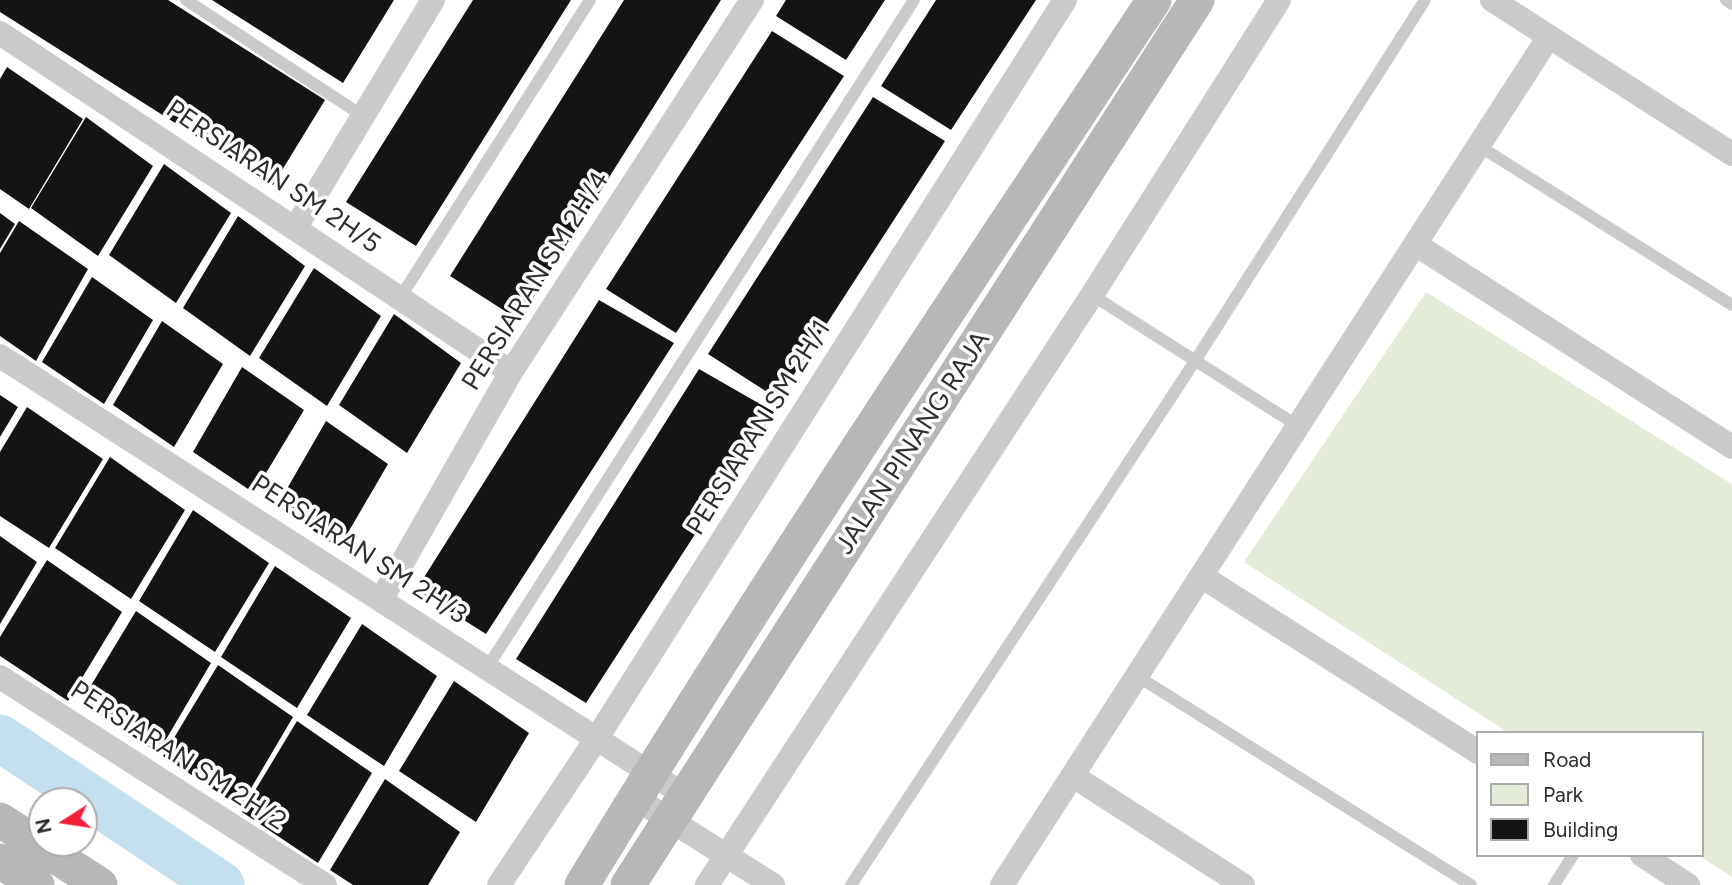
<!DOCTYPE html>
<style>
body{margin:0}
#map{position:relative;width:1732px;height:885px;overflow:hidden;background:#fff;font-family:Figtree,sans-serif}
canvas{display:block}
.legend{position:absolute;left:1476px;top:731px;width:228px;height:126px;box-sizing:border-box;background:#fff;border:2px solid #ababab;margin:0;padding:9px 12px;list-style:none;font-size:21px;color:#2d2d2d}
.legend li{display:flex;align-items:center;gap:14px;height:35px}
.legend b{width:35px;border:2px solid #ababab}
.north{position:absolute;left:28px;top:787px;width:70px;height:70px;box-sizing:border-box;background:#fff;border:2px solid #ababab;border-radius:50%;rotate:258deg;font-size:19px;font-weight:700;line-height:28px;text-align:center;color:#2d2d2d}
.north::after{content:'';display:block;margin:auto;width:24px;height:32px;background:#f42037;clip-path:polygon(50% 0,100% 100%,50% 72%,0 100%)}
</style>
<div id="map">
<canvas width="1732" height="885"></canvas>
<ul class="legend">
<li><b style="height:9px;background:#b7b7b7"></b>Road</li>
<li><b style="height:19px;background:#e4ecd9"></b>Park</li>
<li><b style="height:19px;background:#141414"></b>Building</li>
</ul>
<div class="north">N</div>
</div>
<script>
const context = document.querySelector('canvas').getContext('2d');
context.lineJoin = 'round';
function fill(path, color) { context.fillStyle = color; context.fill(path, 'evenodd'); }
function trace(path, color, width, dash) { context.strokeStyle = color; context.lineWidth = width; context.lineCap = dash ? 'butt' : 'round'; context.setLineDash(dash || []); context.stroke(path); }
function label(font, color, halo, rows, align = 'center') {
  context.font = font + ' Figtree,sans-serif'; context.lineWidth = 7; context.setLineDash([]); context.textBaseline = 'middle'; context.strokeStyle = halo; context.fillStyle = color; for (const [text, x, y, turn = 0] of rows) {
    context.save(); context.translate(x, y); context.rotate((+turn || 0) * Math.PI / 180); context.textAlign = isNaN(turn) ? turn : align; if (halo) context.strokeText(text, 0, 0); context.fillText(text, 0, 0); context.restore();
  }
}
fill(new Path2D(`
 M1426 292 1732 484V877L1698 855H1702V733H1509L1244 562Z`), '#e4ecd9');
trace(new Path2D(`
 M0 738 221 885`), '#c4dfee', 47);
fill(new Path2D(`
 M0 0H168L325 100 273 185 0 12Z
 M212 0H394L343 83Z
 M473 0H571L416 246 346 202Z
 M624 0H721L519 320 450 276Z
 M786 0H885L846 60 776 16Z
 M936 0H1036L951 130 881 86Z
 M772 31 844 76 676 333 606 289Z
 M7 67 83 119 29 209 0 189V79Z
 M873 97 945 141 778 399 708 354Z
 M86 117 153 166 98 256 31 208Z
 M164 164 231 213 176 303 109 255Z
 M0 213 15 224 0 249Z
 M238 216 305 266 250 356 183 308Z
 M19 221 88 269 36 361 0 336V253Z
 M314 268 381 316 327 406 259 358Z
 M92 277 153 320 104 404 42 362Z
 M599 300 674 343 486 634 416 590Z
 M394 314 461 363 407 453 339 405Z
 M162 321 223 364 174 447 113 405Z
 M242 367 304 410 254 493 193 452Z
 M699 369 774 412 586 703 516 659Z
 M0 395 18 407 0 437Z
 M27 407 103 459 49 548 0 516V452Z
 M326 421 388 464 339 548 277 506Z
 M110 457 185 510 131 599 55 548Z
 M193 510 269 563 215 652 139 601Z
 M0 536 37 562 0 624Z
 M47 560 122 612 68 701 0 656V637Z
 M275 566 351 618 297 708 221 657Z
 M136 611 211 663 158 753 81 702Z
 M362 624 437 676 384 766 307 715Z
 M218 665 293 717 240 807 163 756Z
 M454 681 529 733 476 822 399 771Z
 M297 721 372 773 318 863 242 812Z
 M385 779 460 832 428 885H353L330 870Z`), '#141414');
trace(new Path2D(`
 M186 0 363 116
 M1726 0 1732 4
 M1479 146 1732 305
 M1092 295 1298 426
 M400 298 590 0
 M487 668 914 0
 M1137 676 1471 885
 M851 885 1195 361 1425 0
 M1554 885 1573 855`), '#cacaca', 12);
trace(new Path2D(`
 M1492 0 1732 154
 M0 33 511 372
 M296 227 433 0
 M1415 244 1732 447
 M0 356 686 796
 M1201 576 1478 752
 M381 600 511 372 752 0
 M0 677 325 885
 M1073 776 1243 885
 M635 798 773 885
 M1642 855 1688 885
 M499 885 597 738 1065 0
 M707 885 1092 295 1279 0
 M1002 885 1548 38`), '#cacaca', 24);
trace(new Path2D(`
 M0 820 100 885
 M0 861 37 885
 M582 885C764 585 960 293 1154 0
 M628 885 1197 0`), '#b7b7b7', 35);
label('26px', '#2d2d2d', '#fff', [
 ["PERSIARAN SM 2H/5",273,177,34],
 ["PERSIARAN SM 2H/4",536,281,-58],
 ["PERSIARAN SM 2H/1",759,428,-58],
 ["JALAN PINANG RAJA",913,443,-57],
 ["PERSIARAN SM 2H/3",359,550,33],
 ["PERSIARAN SM 2H/2",178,756,33]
]);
</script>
